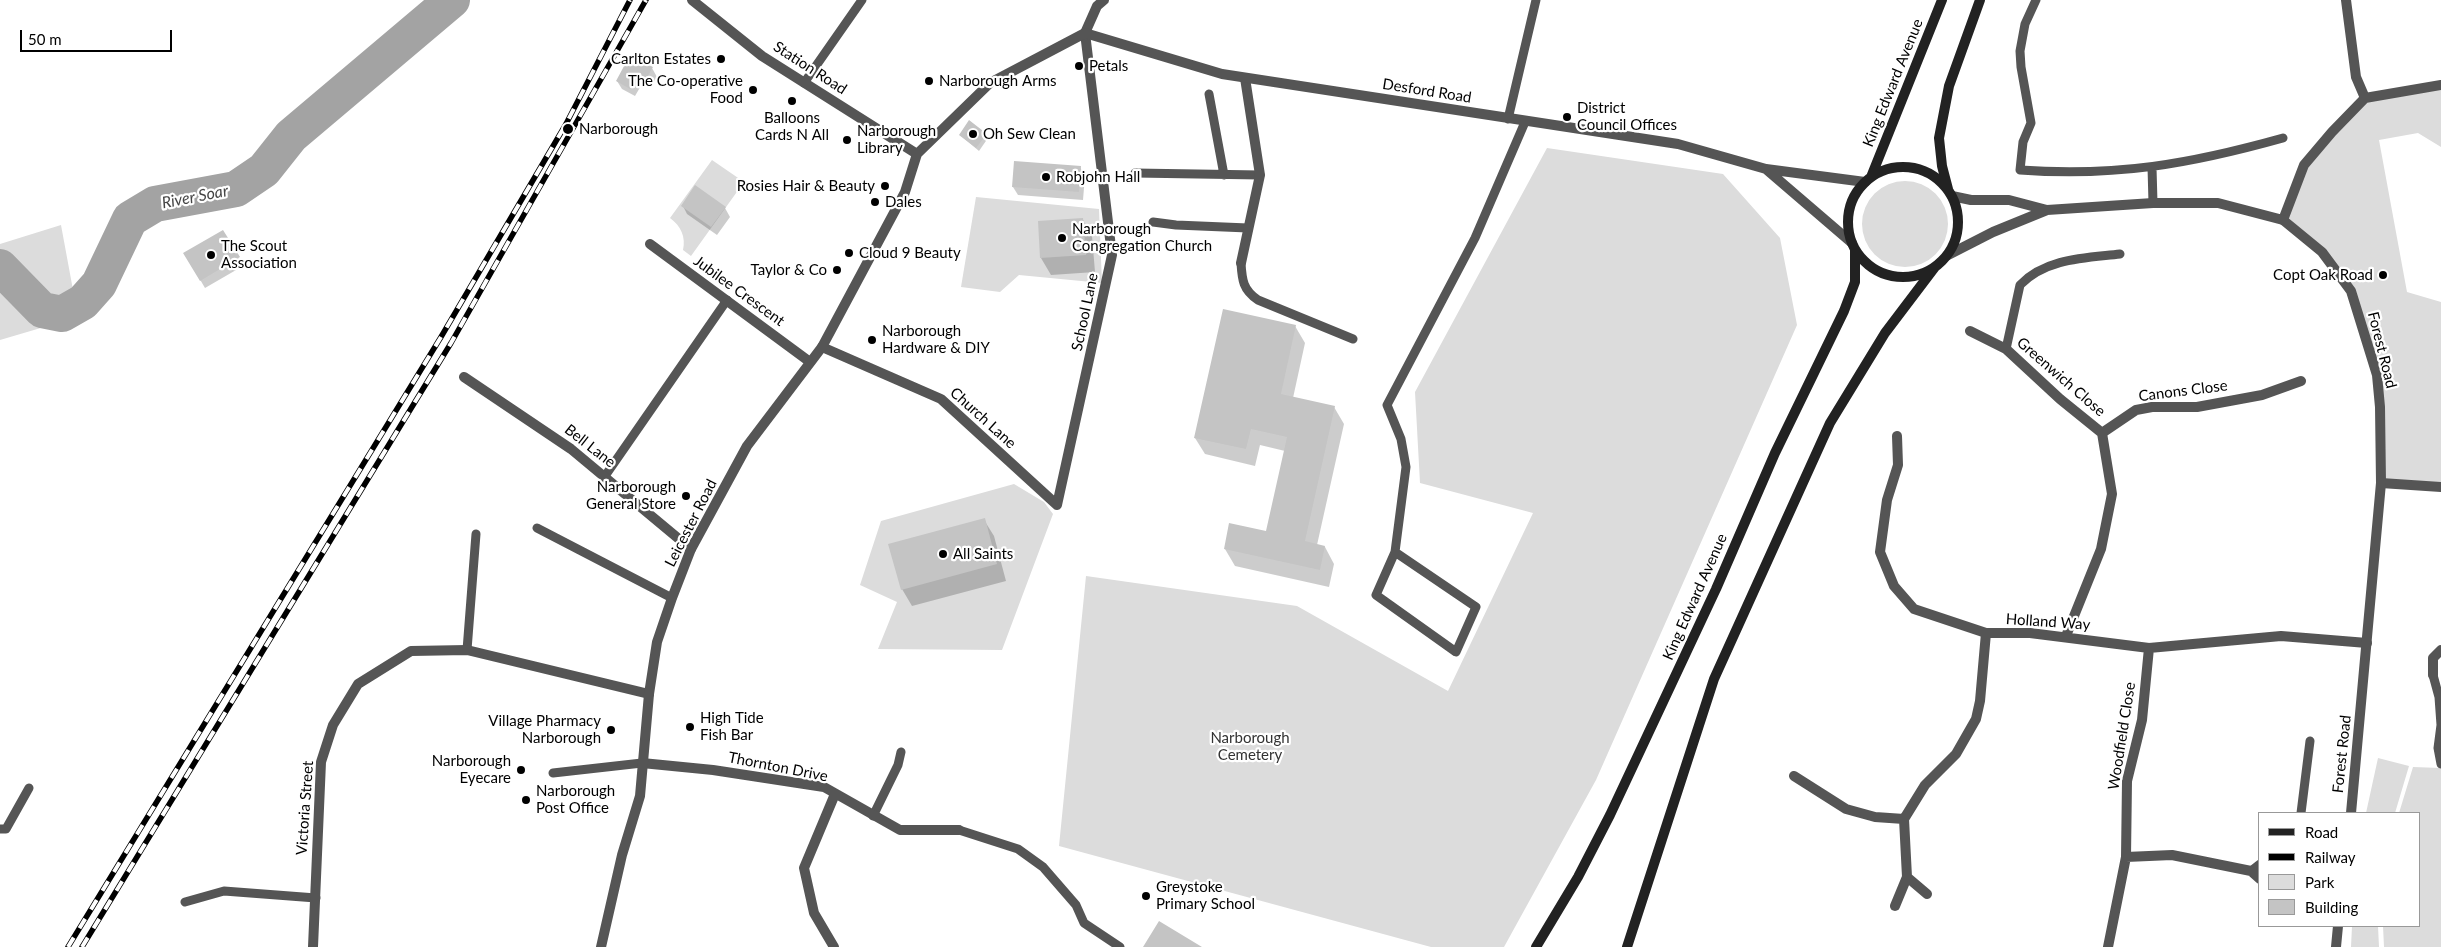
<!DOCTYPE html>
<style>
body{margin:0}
#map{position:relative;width:2441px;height:947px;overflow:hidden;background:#fff;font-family:Lato,sans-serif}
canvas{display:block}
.legend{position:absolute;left:2258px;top:812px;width:162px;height:115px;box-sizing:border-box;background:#fff;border:1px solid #999;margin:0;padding:6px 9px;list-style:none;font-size:15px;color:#000}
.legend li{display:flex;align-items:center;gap:10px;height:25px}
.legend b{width:25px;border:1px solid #999}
.scale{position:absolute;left:20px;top:30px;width:152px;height:22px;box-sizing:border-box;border:2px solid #000;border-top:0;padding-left:6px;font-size:15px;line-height:18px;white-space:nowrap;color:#000;-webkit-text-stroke:4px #fff;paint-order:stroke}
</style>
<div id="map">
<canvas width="2441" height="947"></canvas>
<ul class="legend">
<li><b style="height:6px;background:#222"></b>Road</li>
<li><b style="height:6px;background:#000"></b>Railway</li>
<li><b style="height:14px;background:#dcdcdc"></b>Park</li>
<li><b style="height:14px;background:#c4c4c4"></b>Building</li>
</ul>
<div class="scale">50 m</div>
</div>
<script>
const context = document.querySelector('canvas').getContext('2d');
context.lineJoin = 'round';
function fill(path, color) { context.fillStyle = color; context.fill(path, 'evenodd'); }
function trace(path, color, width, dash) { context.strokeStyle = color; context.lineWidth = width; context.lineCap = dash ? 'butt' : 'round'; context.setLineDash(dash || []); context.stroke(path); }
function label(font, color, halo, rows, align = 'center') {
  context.font = font + ' Lato,sans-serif'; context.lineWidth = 4.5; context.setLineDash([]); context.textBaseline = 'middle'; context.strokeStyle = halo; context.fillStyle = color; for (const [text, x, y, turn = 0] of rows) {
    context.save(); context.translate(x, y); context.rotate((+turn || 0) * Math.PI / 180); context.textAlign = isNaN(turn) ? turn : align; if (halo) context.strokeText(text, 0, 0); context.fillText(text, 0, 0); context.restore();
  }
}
fill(new Path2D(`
 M2441 85V147L2418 133 2379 140 2407 292 2441 302V487L2381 483 2380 407 2351 291 2322 252 2283 220 2304 165 2365 98Z
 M1547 148 1723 174 1780 238 1797 325 1596 780 1504 947H1431L1059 846 1086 576 1297 606 1448 691 1533 513 1420 483 1415 392Z
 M712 160 744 182 691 256 683 250C686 237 681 226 670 218Z
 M1862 224a43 43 0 1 1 86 0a43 43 0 1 1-86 0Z
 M976 197 1099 209 1102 283 1019 275 1000 292 961 287Z
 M61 225 78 317 0 340V244Z
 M1014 484 1044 502 1053 514 1002 650 878 649 897 602 860 585 881 521Z
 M2378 758 2409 766 2395 813H2366Z
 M2413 767 2441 768V947H2384L2383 926H2420V813H2399Z
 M2352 926H2378L2379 947H2351Z`), '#dcdcdc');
fill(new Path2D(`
 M652 68 657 77 650 88 642 84 635 96 622 89 617 81Z
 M960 135H986L988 138 979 151Z
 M1080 167 1085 176 1083 200 1018 195 1013 187Z
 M683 206 725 208 730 217 717 235 687 214Z
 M1083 220 1092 236 1095 272 1051 275 1041 258Z
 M223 231 243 266 205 288 185 254Z
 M1295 326 1305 343 1293 398 1334 407 1344 424 1317 545 1325 547 1334 564 1329 587 1235 566 1225 549 1267 533 1285 451 1260 445 1255 466 1205 454 1195 438Z
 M984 520 994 536 1006 581 912 606 902 589Z`), '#0003');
trace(new Path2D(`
 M0 267 42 310 62 314 83 302 99 284 130 219 155 204 236 189 264 170 291 136 452 0`), '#a3a3a3', 36);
fill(new Path2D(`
 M630 55 653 67 645 81 637 77 630 89 616 81Z
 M969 120 987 134 976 148 959 135Z
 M1014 161 1081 166 1079 192 1012 187Z
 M695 185 726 207 711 227 681 206Z
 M1083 218 1086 255 1040 258 1038 221Z
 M223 230 240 257 200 281 183 253Z
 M1223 309 1296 325 1281 394 1335 406 1305 541 1325 546 1320 570 1224 549 1229 523 1266 531 1287 437 1251 429 1246 449 1194 438Z
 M985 518 997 564 901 590 888 544Z
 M1159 921 1202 947H1143Z`), '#c4c4c4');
trace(new Path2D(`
 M2036 0 2025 24 2020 51 2021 67 2031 123 2023 142 2020 170C2116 177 2190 164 2283 138
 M804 83 862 0
 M1209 94 1224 175
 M1508 119 1536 0
 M2152 167 2153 203
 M1135 173 1260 175
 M1153 222 1176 225 1248 228
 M1241 263C1242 280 1243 290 1258 300L1353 339
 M2006 349 2020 285C2046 258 2086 258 2120 254
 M605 476 727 300
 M537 528 672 598
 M1395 552 1476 607 1456 652 1376 595 1395 552 1406 467 1401 439 1387 405 1475 238 1525 122
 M467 650 476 534
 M2433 675 2439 697 2441 725
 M2441 725 2438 748 2441 764
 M553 773 642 763
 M2301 813 2310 741
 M873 816 898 765 901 752
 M0 829H6L29 788
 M959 830 1018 849 1043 867 1076 905 1084 923 1120 947
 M2251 871 2260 864
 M185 902 224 891 316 898`), '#555', 9);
trace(new Path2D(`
 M2346 0 2356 77 2365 98
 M2283 220 2304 165 2332 132 2365 98 2441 85
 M650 244 810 362
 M1241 263 1260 175 1245 78
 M1970 331 2006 349 2060 399 2102 433 2112 494 2101 549 2066 636
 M822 347 941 399 1057 505
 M464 377 571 449 691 549
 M2102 433 2136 410 2152 407H2197L2262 395 2301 381
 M1897 436 1898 465 1887 500 1880 552 1894 586 1914 609 1986 633H2030L2149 648 2281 636 2367 643
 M2381 483 2441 487
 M1057 505 1112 255 1085 33 1097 6 1104 0
 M2433 675V658L2441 650
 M642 763 713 770 824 787 900 830H959
 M1794 776 1846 809 1875 817 1904 819
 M2126 857 2172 855 2251 871 2260 879
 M1907 877 1927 894
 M1895 906 1907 877 1904 819 1925 785 1956 754 1976 719 1980 701 1986 633
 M313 947 321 762 333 725 358 684 411 651 467 650 649 694
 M834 947 814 913 804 868 835 794
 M2108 947 2126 857 2127 781 2142 720 2149 648`), '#555', 10);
trace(new Path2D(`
 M692 0 762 56 917 154
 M917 154 990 83 1085 33 1222 74 1678 144 1766 169 1865 182
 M1767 170 1852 243
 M1952 196 1971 200H2009L2047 210 2153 203H2218L2283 220 2322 252 2351 291 2377 375 2380 407 2381 483 2351 813
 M1948 255 1993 232 2047 210
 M601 947 622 855 640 796 649 694 657 642 672 598 691 549 747 446 822 347 905 192 917 154
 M2336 947 2338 926`), '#555', 10);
trace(new Path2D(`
 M1848 222a55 55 0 1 1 110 0a55 55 0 1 1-110 0Z
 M1871 177 1942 0
 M1948 189 1942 166 1939 138 1949 86 1980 0
 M1536 947 1578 877 1610 815 1716 589 1775 453 1844 311 1855 282V250
 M1627 947 1714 679 1830 423 1885 333 1935 267`), '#222', 10);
const rail = new Path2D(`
 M68 947 441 337 566 124 630 0
 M82 947 451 343 646 0`);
trace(rail, '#000', 5.5);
trace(rail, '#fff', 4, [11]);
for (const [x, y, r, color] of [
 [721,59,5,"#000"],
 [1079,66,5,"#000"],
 [929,81,5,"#000"],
 [753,90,5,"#000"],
 [792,101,5,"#000"],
 [1567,117,5,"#000"],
 [568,129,6,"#000"],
 [973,134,5,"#000"],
 [847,140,5,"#000"],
 [1046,177,5,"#000"],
 [885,186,5,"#000"],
 [875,202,5,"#000"],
 [1062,238,5,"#000"],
 [849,253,5,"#000"],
 [211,255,5,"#000"],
 [837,270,5,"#000"],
 [2383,275,5,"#000"],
 [872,340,5,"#000"],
 [686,496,5,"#000"],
 [943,554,5,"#000"],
 [690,727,5,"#000"],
 [611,730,5,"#000"],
 [521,770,5,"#000"],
 [526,800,5,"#000"],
 [1146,896,5,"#000"]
]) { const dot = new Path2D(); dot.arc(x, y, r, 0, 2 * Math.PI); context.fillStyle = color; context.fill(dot); trace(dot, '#fff', 2); }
label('15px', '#000', '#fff', [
 ["Carlton Estates",711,59,"right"],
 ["Petals",1089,66],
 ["The Co-operative",743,81,"right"],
 ["Food",743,98,"right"],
 ["Narborough Arms",939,81],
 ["District",1577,108],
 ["Council Offices",1577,125],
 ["Balloons",792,118,"center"],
 ["Cards N All",792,135,"center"],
 ["Narborough",579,129],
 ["Narborough",857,131],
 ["Library",857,148],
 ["Oh Sew Clean",983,134],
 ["Robjohn Hall",1056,177],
 ["Rosies Hair & Beauty",875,186,"right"],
 ["Dales",885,202],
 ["Narborough",1072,229],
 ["Congregation Church",1072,246],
 ["The Scout",221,246],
 ["Association",221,263],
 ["Cloud 9 Beauty",859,253],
 ["Taylor & Co",827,270,"right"],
 ["Copt Oak Road",2373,275,"right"],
 ["Narborough",882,331],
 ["Hardware & DIY",882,348],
 ["Narborough",676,487,"right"],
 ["General Store",676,504,"right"],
 ["All Saints",953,554],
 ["High Tide",700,718],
 ["Fish Bar",700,735],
 ["Village Pharmacy",601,721,"right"],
 ["Narborough",601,738,"right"],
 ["Narborough",511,761,"right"],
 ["Eyecare",511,778,"right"],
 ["Narborough",536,791],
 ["Post Office",536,808],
 ["Greystoke",1156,887],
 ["Primary School",1156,904]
], 'left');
label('15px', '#000', '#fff', [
 ["Station Road",810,68,33],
 ["King Edward Avenue",1893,83,-68],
 ["Desford Road",1427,91,9],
 ["Jubilee Crescent",739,291,36],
 ["School Lane",1085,312,-78],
 ["Forest Road",2382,350,76],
 ["Greenwich Close",2061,377,41],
 ["Canons Close",2183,391,-7],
 ["Church Lane",983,418,42],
 ["Bell Lane",590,446,38],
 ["Leicester Road",691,523,-63],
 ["King Edward Avenue",1695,597,-66],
 ["Holland Way",2048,622,4],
 ["Woodfield Close",2122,736,-81],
 ["Forest Road",2342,754,-84],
 ["Thornton Drive",778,767,11],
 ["Victoria Street",305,808,-86]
]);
label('15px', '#333', '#fff', [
 ["Narborough",1250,738],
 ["Cemetery",1250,755]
]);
label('italic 16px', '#444', '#fff', [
 ["River Soar",195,197,-11]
]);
</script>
